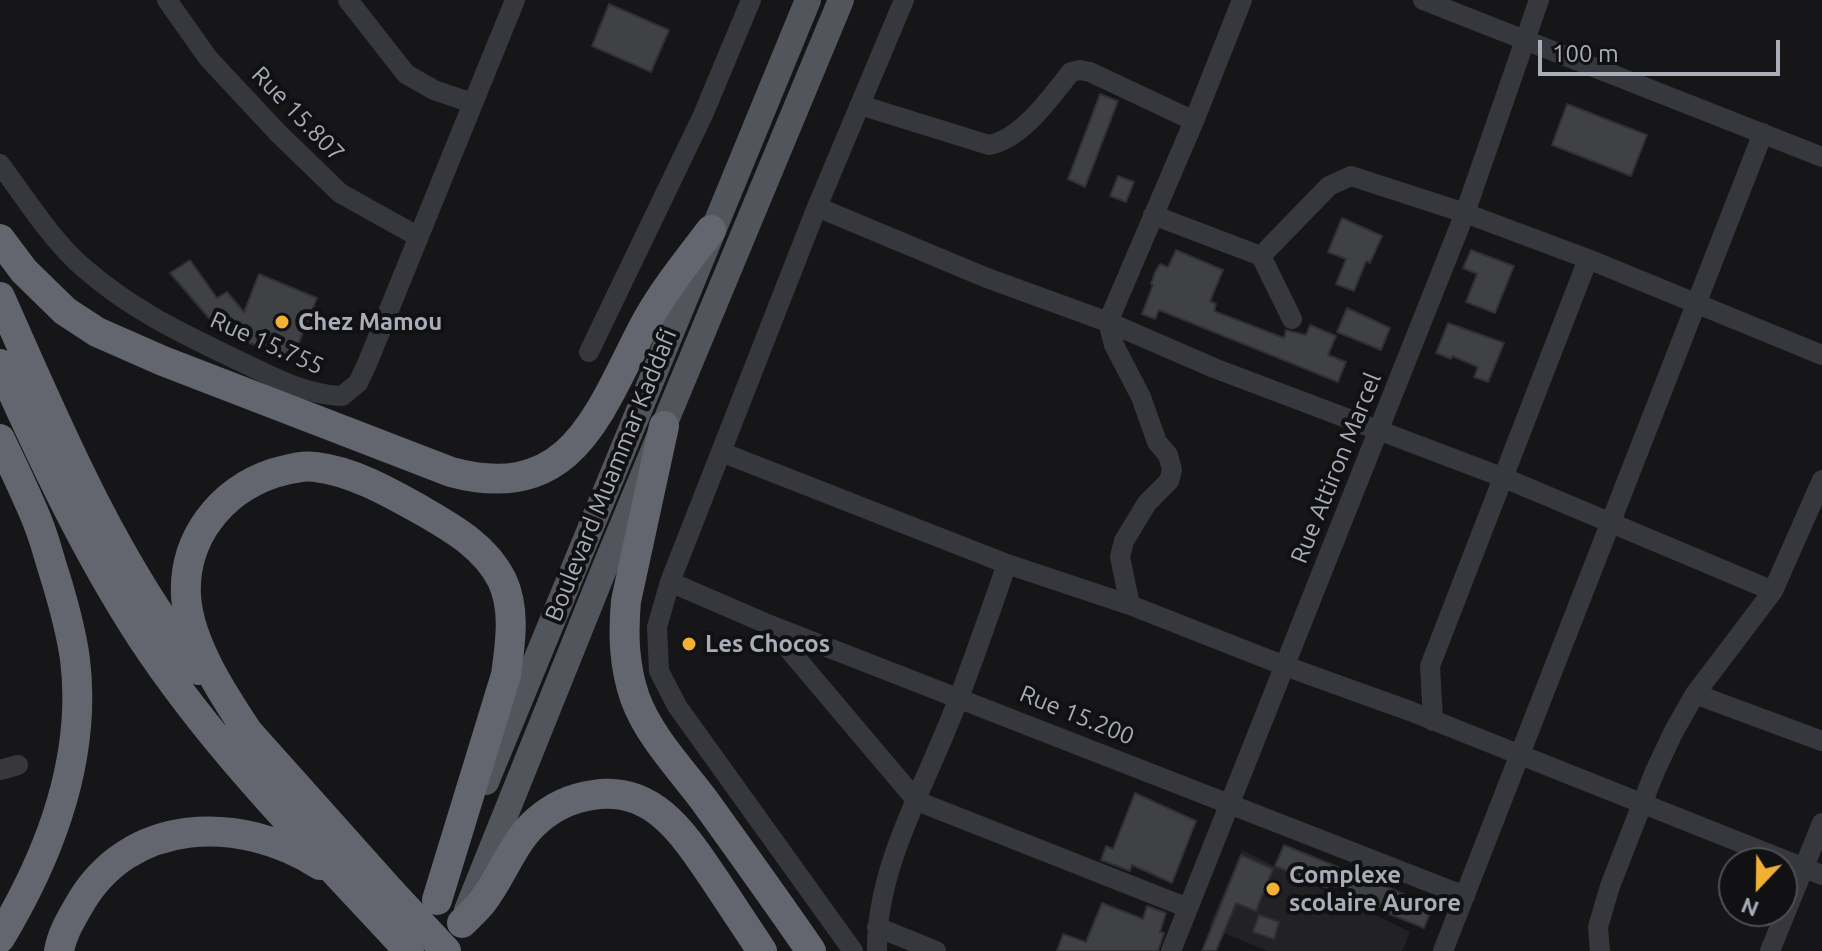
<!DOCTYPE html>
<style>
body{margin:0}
#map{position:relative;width:1822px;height:951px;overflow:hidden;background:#161618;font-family:Ubuntu,sans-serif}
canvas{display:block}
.north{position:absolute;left:1718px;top:847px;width:80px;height:80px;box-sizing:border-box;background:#111113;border:2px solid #4d4f55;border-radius:50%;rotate:202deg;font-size:22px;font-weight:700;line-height:32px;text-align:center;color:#a8adb8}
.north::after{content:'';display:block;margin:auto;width:28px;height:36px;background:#f2b134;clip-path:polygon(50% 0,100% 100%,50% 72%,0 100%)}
.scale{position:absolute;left:1538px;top:40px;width:242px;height:36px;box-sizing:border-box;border:4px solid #a8adb8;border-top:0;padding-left:10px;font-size:24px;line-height:28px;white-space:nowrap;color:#a8adb8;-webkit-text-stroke:6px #111113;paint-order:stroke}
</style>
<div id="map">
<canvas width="1822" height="951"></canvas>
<div class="north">N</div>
<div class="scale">100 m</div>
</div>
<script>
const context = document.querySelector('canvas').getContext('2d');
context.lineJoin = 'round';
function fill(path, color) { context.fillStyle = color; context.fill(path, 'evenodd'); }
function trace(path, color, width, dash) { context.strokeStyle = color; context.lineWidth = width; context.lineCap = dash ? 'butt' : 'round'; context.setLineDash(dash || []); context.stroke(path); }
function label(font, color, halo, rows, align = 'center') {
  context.font = font + ' Ubuntu,sans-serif'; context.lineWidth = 8; context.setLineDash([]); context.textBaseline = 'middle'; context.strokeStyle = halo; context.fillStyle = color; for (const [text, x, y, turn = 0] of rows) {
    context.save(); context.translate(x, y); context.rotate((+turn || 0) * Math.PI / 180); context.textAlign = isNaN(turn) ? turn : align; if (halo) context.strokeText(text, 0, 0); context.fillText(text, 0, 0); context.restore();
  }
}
fill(new Path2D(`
 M1242 850 1410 932 1402 951H1268L1209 927Z`), '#222225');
const building = new Path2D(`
 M609 4 669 30 651 72 592 46Z
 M1100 94 1118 101 1085 187 1068 179Z
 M1567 104 1647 135 1631 176 1552 145Z
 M1118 176 1134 182 1126 202 1110 196Z
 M1342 218 1382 236 1370 263 1366 261 1354 291 1336 284 1346 259 1328 252Z
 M1176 250 1223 270 1210 301 1216 304 1214 311 1284 338 1286 330 1306 335 1310 325 1336 336 1328 355 1346 362 1338 382 1159 310 1155 319 1142 314 1153 285 1151 284 1155 272 1160 264 1168 267Z
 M1471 250 1514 266 1495 313 1466 302 1477 274 1463 268Z
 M190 260 217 298 227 292 244 312 259 274 317 298 292 360 220 331 170 273Z
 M1347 308 1390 328 1381 350 1337 332Z
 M1448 323 1504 343 1488 382 1474 377 1478 367 1452 356 1451 359 1436 353Z
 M1135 793 1196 821 1172 883 1132 865 1130 871 1101 860 1106 846 1113 849Z
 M1284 845 1433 906 1424 928 1353 899 1355 894 1329 884 1327 888 1275 866Z
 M1241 855 1273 869 1256 911 1236 903 1216 951H1202Z
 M1102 903 1143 919 1147 906 1166 913 1160 932 1164 933 1158 951H1057L1063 934 1086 942Z
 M1259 915 1279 922 1274 939 1253 932Z`);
fill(building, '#404145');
trace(building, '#303034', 2);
trace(new Path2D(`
 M167 0 208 58 278 133 340 193 417 236
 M348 0 406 74 434 90 472 103
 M1423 0 1822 157
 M860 105 989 145C1022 139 1050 98 1071 72L1080 70 1090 72 1194 121
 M0 164C26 199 52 241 85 269 131 309 179 332 233 358 267 374 303 395 342 396L358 383 367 364 515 0
 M817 207 987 278 1108 322 1214 368 1502 477 1773 591
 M1153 215 1261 256
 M1292 319 1261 256 1329 186 1351 176 1465 213 1588 259 1822 355
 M589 352 703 115 751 0
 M721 452 1007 564 1130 605 1285 666 1410 711 1822 875
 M670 582 765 623 1465 896
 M1130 605 1120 557 1124 541 1147 503 1169 481 1172 470 1168 455 1157 442 1141 397 1114 345 1108 322 1194 121 1242 0
 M769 626 917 801 1188 908
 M1695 694 1822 741
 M1433 721 1430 666 1588 259
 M0 770 18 765
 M877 927 936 951
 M853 951 677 706 659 671 657 627 670 582 817 207 904 0
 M877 951C876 872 919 797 948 725 970 672 988 617 1007 564
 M1171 951 1465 213 1539 0
 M1443 951 1763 133
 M1600 951 1598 927 1610 886 1655 771 1674 731 1695 694 1773 591 1822 480
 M1770 951 1822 823`), '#37383d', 20);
trace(new Path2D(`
 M486 782 808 0
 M467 910 605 567 841 0`), '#53555c', 26);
trace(new Path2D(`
 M0 239 24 271 65 311 97 332 163 361 451 472C573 505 599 411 645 324 663 291 688 260 711 230
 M0 297C57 426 112 558 199 670
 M0 364C42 458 86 552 142 638 218 753 316 850 409 951
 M664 426 626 601C623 635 624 666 635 698 649 736 680 768 704 800 740 850 776 900 811 951
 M0 439C13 467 27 495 38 523 45 540 49 558 55 576 63 602 71 631 75 659 87 757 50 855 0 938
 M240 723 391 892
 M252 738C226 699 189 645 186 596 183 539 220 491 274 473 286 470 302 465 315 467 352 471 389 492 421 510 452 528 485 546 502 580 516 610 510 644 506 675L437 900
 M462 923C469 916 477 909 483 901 503 875 513 841 538 820 554 806 572 798 593 795 654 785 685 836 715 880 730 903 746 927 762 951
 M59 951C62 934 70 921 78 907 128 816 240 814 320 865`), '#63666e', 30);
trace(new Path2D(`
 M391 892 446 951`), '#63666e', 30);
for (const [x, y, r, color] of [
 [282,322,8,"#f2b134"],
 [689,644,8,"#f2b134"],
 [1273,889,8,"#f2b134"]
]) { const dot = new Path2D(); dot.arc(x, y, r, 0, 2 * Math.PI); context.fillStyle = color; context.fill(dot); trace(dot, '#111113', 3); }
label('24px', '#a8adb8', '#111113', [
 ["Rue 15.807",298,114,46],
 ["Rue 15.755",267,343,24],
 ["Rue Attiron Marcel",1336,468,-68],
 ["Boulevard Muammar Kaddafi",611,475,-68],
 ["Rue 15.200",1077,715,22]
]);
label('bold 24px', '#a8adb8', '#111113', [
 ["Chez Mamou",298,322],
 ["Les Chocos",705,644],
 ["Complexe",1289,875],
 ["scolaire Aurore",1289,903]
], 'left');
</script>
